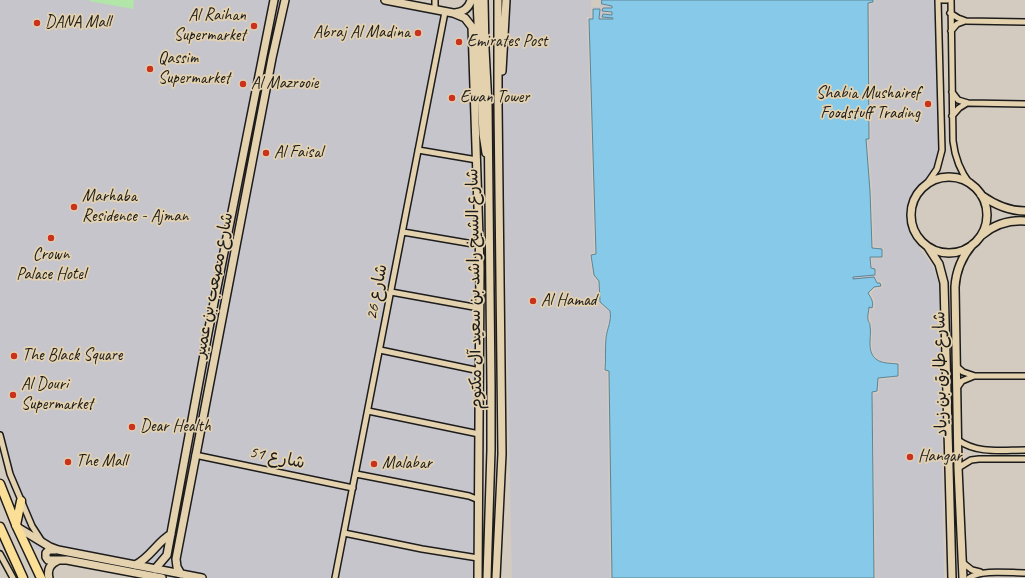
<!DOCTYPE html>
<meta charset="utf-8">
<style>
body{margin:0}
canvas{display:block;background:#d3cac0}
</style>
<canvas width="1025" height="578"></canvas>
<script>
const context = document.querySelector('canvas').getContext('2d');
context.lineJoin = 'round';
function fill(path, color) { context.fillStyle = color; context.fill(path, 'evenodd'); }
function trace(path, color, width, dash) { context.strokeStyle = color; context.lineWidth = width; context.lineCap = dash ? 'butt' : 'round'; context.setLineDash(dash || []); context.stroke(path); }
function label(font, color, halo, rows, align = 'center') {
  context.font = font + ' Caveat,"Playpen Sans Arabic",sans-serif'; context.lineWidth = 3.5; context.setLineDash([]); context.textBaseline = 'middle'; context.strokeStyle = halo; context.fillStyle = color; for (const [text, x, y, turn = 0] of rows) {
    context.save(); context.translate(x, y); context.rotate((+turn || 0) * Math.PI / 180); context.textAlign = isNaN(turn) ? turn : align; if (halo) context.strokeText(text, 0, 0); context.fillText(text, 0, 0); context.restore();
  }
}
fill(new Path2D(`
 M0 0H375L469 17 483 205 481 578H182L54 555 34 548 5 471 0 448Z
 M500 0H591V7H600L601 0H602V6H611L610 8 602 7 601 12 610 13V14L602 13 601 17 612 19H600V8H591V17H587L594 252 589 254 592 275 598 282V303L609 312 610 317 607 325 604 339 605 356 603 372H607L610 578H512Z
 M875 0H935L938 13 939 153 935 169 926 181 915 192 911 200 907 216 909 232 912 238 933 267 939 284 944 578H876L873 394 879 393V380L900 377V362L883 361 877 358 873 353 872 346V325L870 316 871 309 874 311 875 305 874 298 871 293 875 289 883 288 882 281H878L875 277 854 279V277L877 275 876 268 872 267V258L883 259 884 248 874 246 872 190 868 141 871 140 870 4 875 3Z`), '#c7c5cc');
fill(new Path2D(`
 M90 0H134L133 9 89 1Z`), '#b2e6a8');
const water = new Path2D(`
 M602 0H873V2L868 3 869 139H866L870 191 872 248 882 249V257H870L871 268 875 269V275L853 277V279L874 277 877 283H880L881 286 874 287 868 293C871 298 874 302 872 308L869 307C869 311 867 316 868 320 869 323 870 322 870 326 872 336 866 351 876 359 882 364 891 363 898 364V376L878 378 877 391 872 392 874 578H612L609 371 605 370C606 360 605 349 606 338 607 329 612 320 610 311L600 302 599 281 594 275 591 255 596 254 589 19H593V9H600L599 19H613V18L602 17 603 14 612 15V12L602 11 603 8H612V6L602 4Z`);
fill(water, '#86c9e8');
trace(water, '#5c8496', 1);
const street = new Path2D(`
 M942 0H947
 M951 0 953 141C955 158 960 171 970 184
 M435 10V0
 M950 13 958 18 966 21 1025 22
 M951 31 957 24 965 21
 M952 92 958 100 968 103 1025 104
 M952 116 959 108 967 103
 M418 150 477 160
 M926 185 937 169 942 150 938 0
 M403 232 479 245
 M391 292 479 308
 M380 350 480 371
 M956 366 963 372 975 376H1025
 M957 388 962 381 974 376
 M368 411 479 434
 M0 435 10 474 32 526 41 540
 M958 440C977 454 1002 450 1025 450
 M195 455 353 488
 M958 468 971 460 979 459H1025
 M356 474 469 496 479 500
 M344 533 422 549 478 558
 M0 554 13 578
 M962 562 972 570 980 572
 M335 578 445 12
 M969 578C982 569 1009 573 1025 573`);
const secondary = new Path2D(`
 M385 0 453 13 465 18 472 27 480 267 478 578
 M477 0 483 134 486 153
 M484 0 485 49 488 105 491 386V450L487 578
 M455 13C464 12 469 8 471 0
 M502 71 506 0
 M911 215a38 38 0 1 1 76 0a38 38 0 1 1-76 0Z
 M981 195C995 205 1008 211 1025 211
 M982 235C994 225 1009 220 1025 221
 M928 247 939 264 944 283 952 578
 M17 527 50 547 58 550 202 578
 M55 550H49L46 553V557L48 560H67L162 578
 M135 565C150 558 157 542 171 534
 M155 569 167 555 208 333 274 0
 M181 574 177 567 176 559 272 58 285 0
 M49 578C47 570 50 564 57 561
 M496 578 502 454 498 104V0
 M963 578 958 468 955 287C956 271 961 258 972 245`);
const primary = new Path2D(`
 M0 484 17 527 41 578
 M16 525 21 501
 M0 527 23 578`);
trace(street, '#1c1c1c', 8);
trace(secondary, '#1c1c1c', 10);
trace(primary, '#1c1c1c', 11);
trace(street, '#e4d2af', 5);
trace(secondary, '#e4d2af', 7);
trace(primary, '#fbdf96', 8);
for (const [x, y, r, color] of [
 [37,23,4,"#c8321e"],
 [254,26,4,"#c8321e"],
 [418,33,4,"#c8321e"],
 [459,42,4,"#c8321e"],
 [150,69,4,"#c8321e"],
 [243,84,4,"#c8321e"],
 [452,98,4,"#c8321e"],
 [928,104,4,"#c8321e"],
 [266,153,4,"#c8321e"],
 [74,207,4,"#c8321e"],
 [51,238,4,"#c8321e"],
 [533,301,4,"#c8321e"],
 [14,356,4,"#c8321e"],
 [13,395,4,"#c8321e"],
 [132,427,4,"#c8321e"],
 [910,457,4,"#c8321e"],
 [68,462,4,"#c8321e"],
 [374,464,4,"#c8321e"]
]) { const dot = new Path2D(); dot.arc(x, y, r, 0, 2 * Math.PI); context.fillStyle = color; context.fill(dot); trace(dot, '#e4d2af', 1.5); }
label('17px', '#1c1c1c', '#e4d2af', [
 ["Al Raihan",246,16,"right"],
 ["Supermarket",246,36,"right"],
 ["DANA Mall",45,23],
 ["Abraj Al Madina",410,33,"right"],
 ["Emirates Post",467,42],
 ["Qassim",158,59],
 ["Supermarket",158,79],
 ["Al Mazrooie",251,84],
 ["Shabia Mushairef",920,94,"right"],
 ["Foodstuff Trading",920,114,"right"],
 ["Ewan Tower",460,98],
 ["Al Faisal",274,153],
 ["Marhaba",82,197],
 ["Residence - Ajman",82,217],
 ["Crown",51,255,"center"],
 ["Palace Hotel",51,275,"center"],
 ["Al Hamad",541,301],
 ["The Black Square",22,356],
 ["Al Douri",21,385],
 ["Supermarket",21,405],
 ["Dear Health",140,427],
 ["Hangar",918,457],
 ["The Mall",76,462],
 ["Malabar",382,464]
], 'left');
label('17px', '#1c1c1c', '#e4d2af', [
 ["شارع مصعب بن عمير",214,285,-79],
 ["شارع الشيخ راشد بن سعيد آل مكتوم",475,289,-91],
 ["شارع 26",377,292,-79],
 ["شارع طارق بن زياد",941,374,-91],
 ["شارع 51",277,458,12]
]);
</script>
